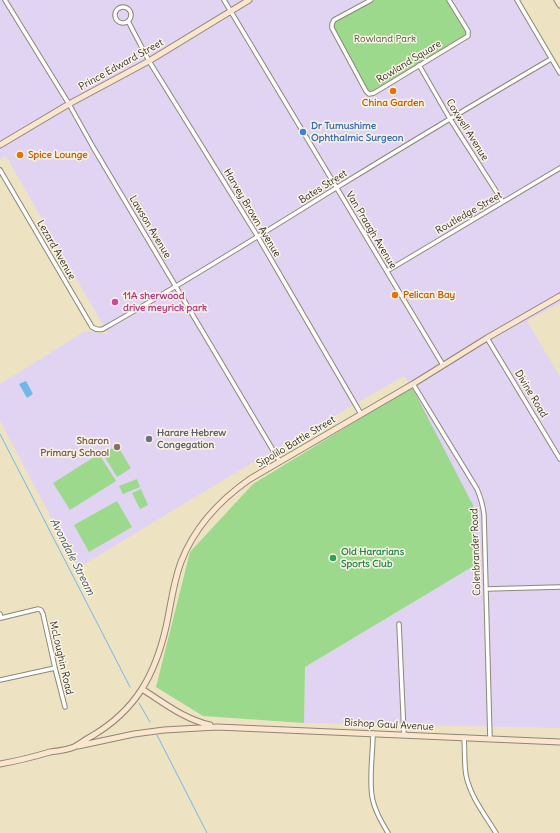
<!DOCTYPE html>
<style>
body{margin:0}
canvas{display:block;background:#ede3c2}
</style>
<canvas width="560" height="833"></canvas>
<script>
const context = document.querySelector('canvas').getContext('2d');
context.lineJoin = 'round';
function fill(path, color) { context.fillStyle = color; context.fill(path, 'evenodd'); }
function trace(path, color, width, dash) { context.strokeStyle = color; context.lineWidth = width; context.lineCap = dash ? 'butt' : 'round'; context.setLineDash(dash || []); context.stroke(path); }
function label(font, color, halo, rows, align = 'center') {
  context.font = font + ' Delius,sans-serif'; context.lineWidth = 3; context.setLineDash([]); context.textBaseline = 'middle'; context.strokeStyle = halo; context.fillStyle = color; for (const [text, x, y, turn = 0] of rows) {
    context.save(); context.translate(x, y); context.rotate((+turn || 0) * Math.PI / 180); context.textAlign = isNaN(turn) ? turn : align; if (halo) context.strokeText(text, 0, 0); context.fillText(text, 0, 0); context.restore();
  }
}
fill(new Path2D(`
 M0 0H517L560 73V303L527 321 560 377V728L304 723 305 667 477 564 412 387 404 376 235 473 78 568 0 421V384L85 331 108 334 6 156 0 159Z`), '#e1d4f3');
fill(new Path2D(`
 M370 0H448L469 34 370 94 330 22Z
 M412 387 473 505 477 564 305 667 304 723 203 716 156 687 190 552 253 484Z
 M117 445 131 468 117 477 103 454Z
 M99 454 116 481 70 510 53 483Z
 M137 479 140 487 123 494 119 486Z
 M141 489 148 505 140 509 132 493Z
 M117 501 132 527 89 552 74 525Z`), '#9cd98d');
fill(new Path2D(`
 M26 381 33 394 27 398 19 384Z`), '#71b8e8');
trace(new Path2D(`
 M0 434 130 687
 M139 703 150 722
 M157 735 207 833`), '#71b8e8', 1);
const minor = new Path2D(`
 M5 0 69 104 93 147 280 462
 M224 0 443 365
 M371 0 334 20 332 24V28L366 91 369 94 374 93 468 36V31L449 0
 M517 0 560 73
 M115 15a8 8 0 1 1 16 0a8 8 0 1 1-16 0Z
 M128 21 149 61 258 237 361 414
 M419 65 450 119 503 202
 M0 170 92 327C96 330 99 330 103 329 182 284 259 236 336 188 408 144 479 101 551 59
 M387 271 560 168
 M487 338 560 459
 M413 384 477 489C481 498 483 506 484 515L490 739
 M486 589 560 587
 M0 614 1 618 38 609 41 610 43 614 55 668 65 707
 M399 624 404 735
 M0 680 55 668
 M373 733C373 754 369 776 372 796 374 809 381 821 388 833
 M464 737C465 750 464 763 466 775 470 796 485 815 496 833`);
const secondary = new Path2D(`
 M557 0 560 5
 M0 145 69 104 149 61 249 0
 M142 689C164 703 184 719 210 725
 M78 746 134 734 164 730 217 727 560 742
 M0 764C17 761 33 757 50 752 58 751 67 750 74 747 80 744 86 739 92 736 136 710 155 675 166 627 171 605 173 583 181 562 194 528 220 500 250 479L413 384 487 338 560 296`);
trace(minor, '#8c8776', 5.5);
trace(secondary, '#8c8776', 7);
trace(minor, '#fff', 3.5);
trace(secondary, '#fce5cf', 5);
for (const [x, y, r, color] of [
 [393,91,4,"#e8710a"],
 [303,132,4,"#3f7fe0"],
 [20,155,4,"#e8710a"],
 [395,295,4,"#e8710a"],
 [115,302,4,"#d1479c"],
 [149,439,4,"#6b7280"],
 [117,447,4,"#8d6e63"],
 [333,558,4,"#2e9e5b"]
]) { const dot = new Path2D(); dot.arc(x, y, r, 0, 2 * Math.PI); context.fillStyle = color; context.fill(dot); trace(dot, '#fcf5e5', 1.5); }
label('10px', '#475644', '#fcf5e5', [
 ["Rowland Park",385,39]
]);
label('10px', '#2b2b2b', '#fcf5e5', [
 ["Rowland Square",409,62,-31],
 ["Prince Edward Street",121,65,-29],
 ["Coxwell Avenue",467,130,58],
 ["Bates Street",323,187,-32],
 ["Harvey Brown Avenue",252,213,59],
 ["Routledge Street",469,213,-30],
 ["Lawson Avenue",150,227,59],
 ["Van Praagh Avenue",371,230,59],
 ["Lezard Avenue",56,250,60],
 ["Divine Road",531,394,59],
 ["Sipolilo Battle Street",296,442,-31],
 ["Colenbrander Road",476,552,-92],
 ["McLoughin Road",61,658,77],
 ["Bishop Gaul Avenue",389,725,3]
]);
label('bold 10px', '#c56008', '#fcf5e5', [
 ["China Garden",393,103,"center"],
 ["Spice Lounge",28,155],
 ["Pelican Bay",403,295]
], 'left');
label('bold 10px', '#366cbe', '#fcf5e5', [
 ["Dr Tumushime",311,126],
 ["Ophthalmic Surgeon",311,138]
], 'left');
label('bold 10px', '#b23c85', '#fcf5e5', [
 ["11A sherwood",123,296],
 ["drive meyrick park",123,308]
], 'left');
label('bold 10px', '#5b616d', '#fcf5e5', [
 ["Harare Hebrew",157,433],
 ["Congegation",157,445]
], 'left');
label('bold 10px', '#785e54', '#fcf5e5', [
 ["Sharon",109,441],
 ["Primary School",109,453]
], 'right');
label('bold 10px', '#27864d', '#fcf5e5', [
 ["Old Hararians",341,552],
 ["Sports Club",341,564]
], 'left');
label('italic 11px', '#405564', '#fcf5e5', [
 ["Avondale Stream",72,557,63]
]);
</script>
